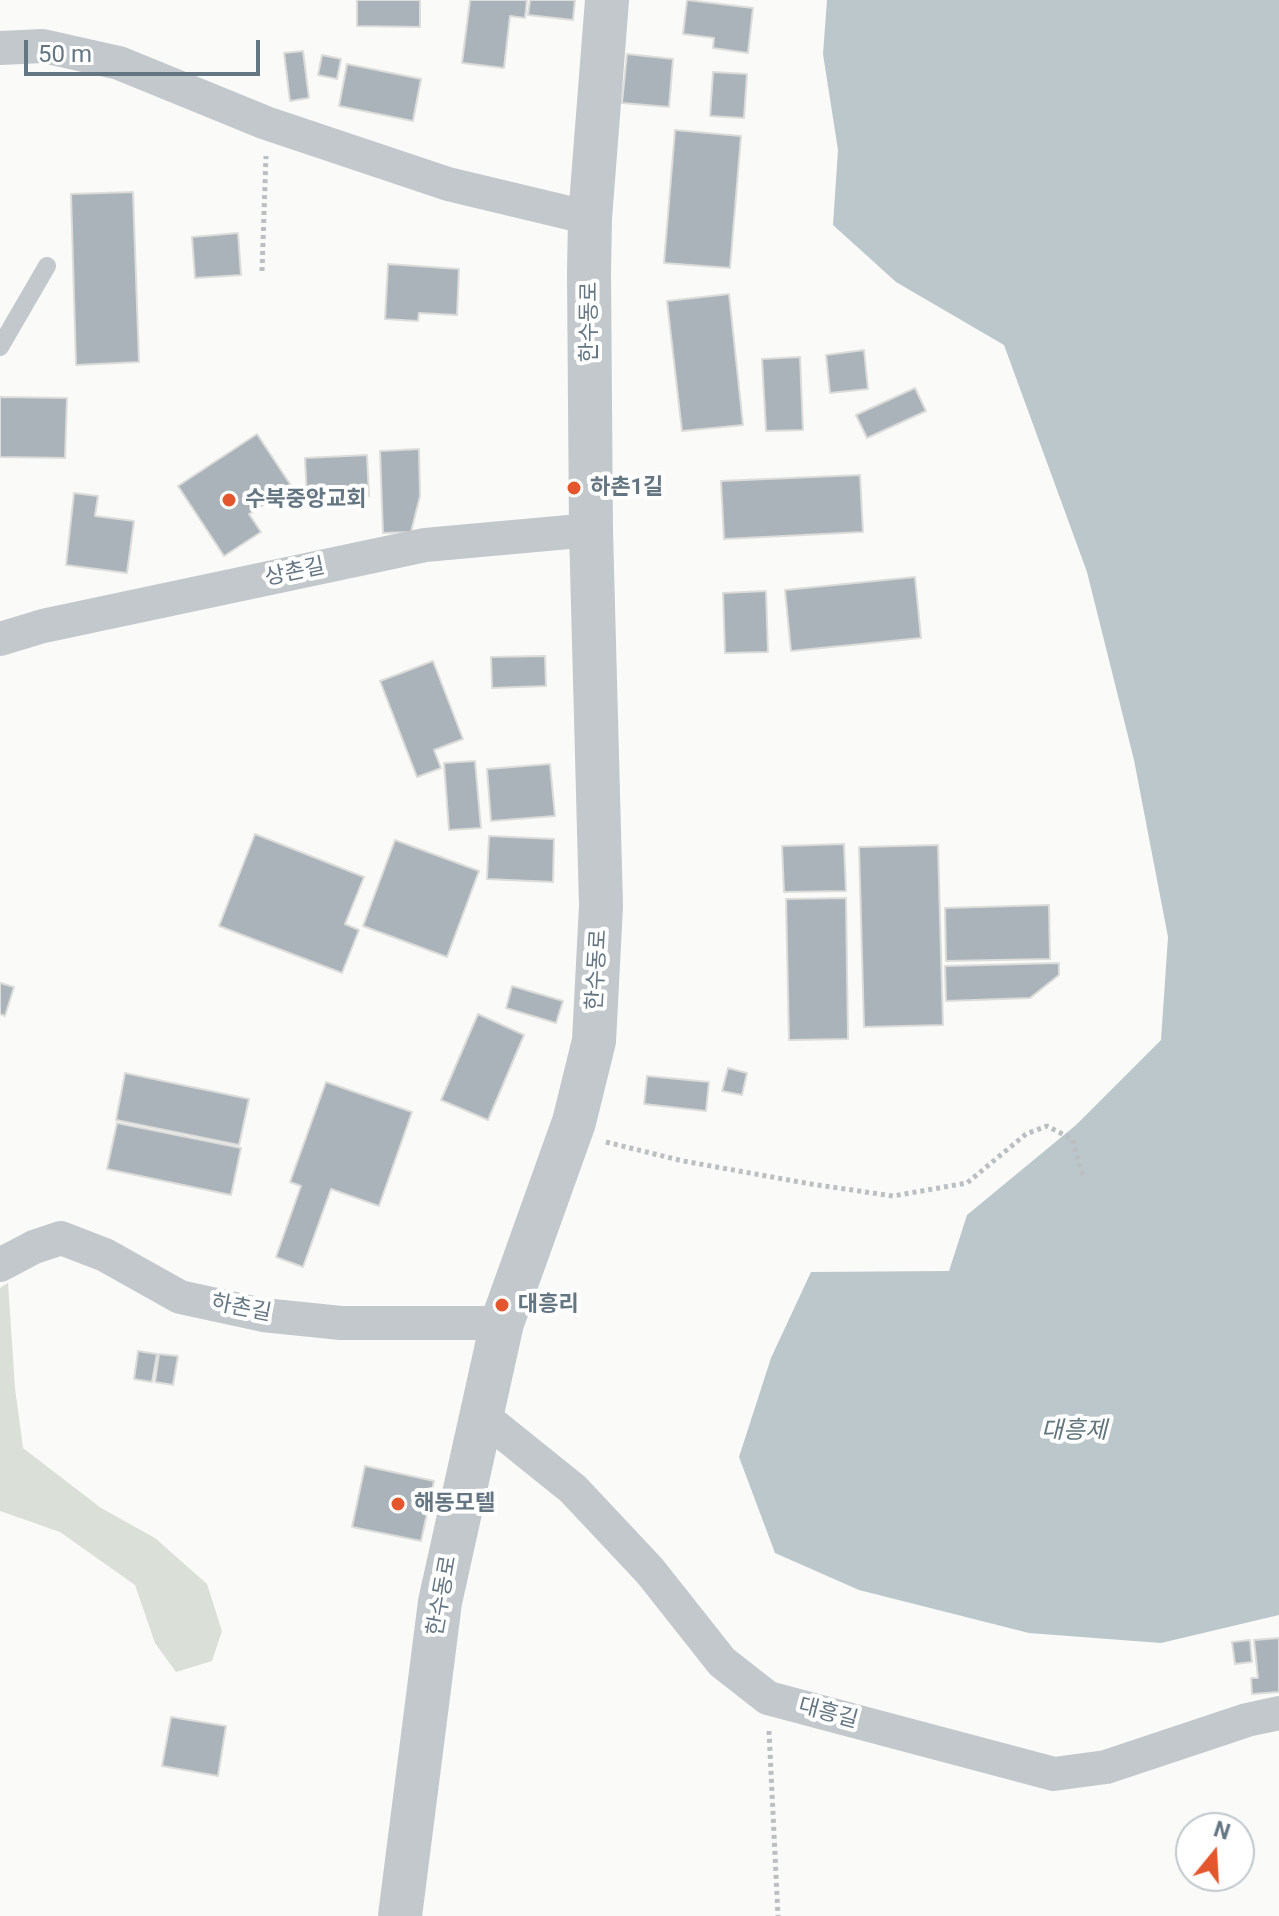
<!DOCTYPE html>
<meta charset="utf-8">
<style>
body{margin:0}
#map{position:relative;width:1279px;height:1916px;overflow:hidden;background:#fafaf8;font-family:Roboto,sans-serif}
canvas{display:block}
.north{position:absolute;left:1175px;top:1812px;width:80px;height:80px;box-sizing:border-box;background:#fff;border:2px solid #c1c8cd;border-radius:50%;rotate:18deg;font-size:22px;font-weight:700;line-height:32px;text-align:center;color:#657683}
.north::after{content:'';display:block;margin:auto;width:28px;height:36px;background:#e4572e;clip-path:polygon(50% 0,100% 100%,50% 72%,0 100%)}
.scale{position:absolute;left:24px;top:40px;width:236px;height:36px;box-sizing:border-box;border:4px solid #657683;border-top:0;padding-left:10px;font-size:24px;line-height:28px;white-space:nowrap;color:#657683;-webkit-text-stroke:6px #fff;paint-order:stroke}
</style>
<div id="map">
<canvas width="1279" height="1916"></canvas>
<div class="north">N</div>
<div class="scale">50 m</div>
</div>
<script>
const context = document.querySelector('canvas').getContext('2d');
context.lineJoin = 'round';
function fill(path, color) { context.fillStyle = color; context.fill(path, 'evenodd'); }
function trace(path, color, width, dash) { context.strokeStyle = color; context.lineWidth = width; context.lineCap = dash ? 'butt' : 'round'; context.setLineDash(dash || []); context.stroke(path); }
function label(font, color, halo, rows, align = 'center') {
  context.font = font + ' Roboto,"Noto Sans KR",sans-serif'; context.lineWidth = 8; context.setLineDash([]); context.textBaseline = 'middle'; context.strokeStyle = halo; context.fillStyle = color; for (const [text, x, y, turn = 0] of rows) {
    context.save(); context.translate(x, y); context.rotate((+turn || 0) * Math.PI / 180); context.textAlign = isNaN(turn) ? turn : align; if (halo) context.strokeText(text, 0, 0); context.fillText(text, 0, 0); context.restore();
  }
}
fill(new Path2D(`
 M8 1283 15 1388 23 1448 101 1508 155 1538 207 1584 222 1631 212 1661 176 1672 155 1643 135 1585 60 1532 0 1511V1288Z`), '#dadfd7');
fill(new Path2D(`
 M827 0H1279V1615L1161 1643 1029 1633 859 1590 775 1553 739 1457 771 1358 811 1272 949 1271 967 1215 1076 1125 1161 1040 1168 937 1134 760 1087 572 1004 345 896 282 833 225 838 150 823 54Z`), '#bbc7cb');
const building = new Path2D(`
 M357 0H420V27L357 26Z
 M470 0H527L525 18 510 16 504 68 462 63Z
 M530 0H575L573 20 528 15Z
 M687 0 753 8 748 53 713 48 714 38 683 34Z
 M303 51 309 98 290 101 284 53Z
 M627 54 673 59 669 107 622 103Z
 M322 55 341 59 337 79 318 75Z
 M347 64 421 79 413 121 339 106Z
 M713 72 747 74 744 118 710 116Z
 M675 130 741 136 730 268 664 263Z
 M133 192 139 362 76 365 71 194Z
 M238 233 241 275 195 278 192 237Z
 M388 264 459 269 457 315 419 313 418 321 385 319Z
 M729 294 743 425 682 431 667 301Z
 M864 350 868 389 830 393 826 355Z
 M800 357 803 430 766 431 762 359Z
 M915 388 926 411 867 438 856 415Z
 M0 397 67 398 65 458 0 457Z
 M257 434 292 487 249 514 261 532 224 556 178 486Z
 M419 449 420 496 411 532 383 533 380 451Z
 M367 455 369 496 307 499 305 458Z
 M860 475 863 532 724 539 721 481Z
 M74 493 98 496 95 516 134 521 127 573 66 565Z
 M915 577 921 638 791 651 785 590Z
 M766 591 768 652 725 653 723 593Z
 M545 656 546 686 492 688 491 657Z
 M433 661 463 739 434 750 441 768 417 777 380 681Z
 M475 761 481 828 449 830 444 763Z
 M550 764 555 816 491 821 487 769Z
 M255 834 364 877 345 924 359 930 342 973 219 926Z
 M489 836 554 839 553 882 487 879Z
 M395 840 479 871 447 957 363 926Z
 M844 844 846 891 784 892 782 846Z
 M938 845 943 1025 864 1027 859 847Z
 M846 898 848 1039 789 1040 786 899Z
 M1049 905 1050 959 946 961 945 908Z
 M1059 963V975L1030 998 946 1001 945 966Z
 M0 983 14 987 5 1016 0 1014Z
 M512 986 563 1001 556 1023 506 1008Z
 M478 1014 524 1035 488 1120 441 1100Z
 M728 1068 747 1073 742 1095 722 1091Z
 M125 1073 249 1099 239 1145 116 1120Z
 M647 1076 709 1082 706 1111 644 1104Z
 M326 1082 412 1112 379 1206 331 1189 303 1267 276 1257 301 1186 290 1182Z
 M117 1123 241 1148 231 1195 107 1169Z
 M138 1351 157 1354 152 1382 134 1379Z
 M159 1354 178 1356 173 1385 155 1382Z
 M365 1466 434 1481 421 1541 352 1527Z
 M1279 1638V1692L1252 1694 1251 1678H1258L1254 1640Z
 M1250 1640 1252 1662 1235 1664 1232 1642Z
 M171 1717 226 1726 218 1776 162 1766Z`);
fill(building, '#aab3b9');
trace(building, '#dcdcda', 2);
trace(new Path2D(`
 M262 271 266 156
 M606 1142 683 1161 811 1184 893 1196 967 1183 1026 1134 1047 1126 1072 1139 1083 1176
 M769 1731 778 1916`), '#bbbfc2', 5, [4, 4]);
trace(new Path2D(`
 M0 347 47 266`), '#c3c8cc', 18);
trace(new Path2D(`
 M0 48 43 46 119 63 266 123 448 184 590 218
 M0 639 43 626 425 545 591 530
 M0 1265 34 1247 61 1238 105 1255 180 1297 263 1315 341 1323H502
 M481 1415 573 1489 650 1571 722 1662 768 1698 1054 1774 1106 1767 1247 1720 1279 1713`), '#c3c8cc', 34);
trace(new Path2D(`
 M400 1916 440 1602 502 1323 574 1122 594 1041 601 906 591 530 589 273 590 218 607 0`), '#c3c8cc', 44);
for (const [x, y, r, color] of [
 [574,488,8,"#e4572e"],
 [229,500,8,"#e4572e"],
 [502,1305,8,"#e4572e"],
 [398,1504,8,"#e4572e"]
]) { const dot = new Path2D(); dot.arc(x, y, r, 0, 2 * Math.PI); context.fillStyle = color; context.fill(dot); trace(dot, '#fff', 3); }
label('22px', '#657683', '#fff', [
 ["한수동로",590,322,-90],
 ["상촌길",295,573,-12],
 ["한수동로",598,970,-87],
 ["하촌길",241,1309,11],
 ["한수동로",443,1596,-80],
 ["대흥길",828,1714,15]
]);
label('bold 22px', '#657683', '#fff', [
 ["하촌1길",590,488],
 ["수북중앙교회",245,500],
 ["대흥리",518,1305],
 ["해동모텔",414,1504]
], 'left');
label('italic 24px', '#60757c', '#fff', [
 ["대흥제",1074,1432]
]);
</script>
